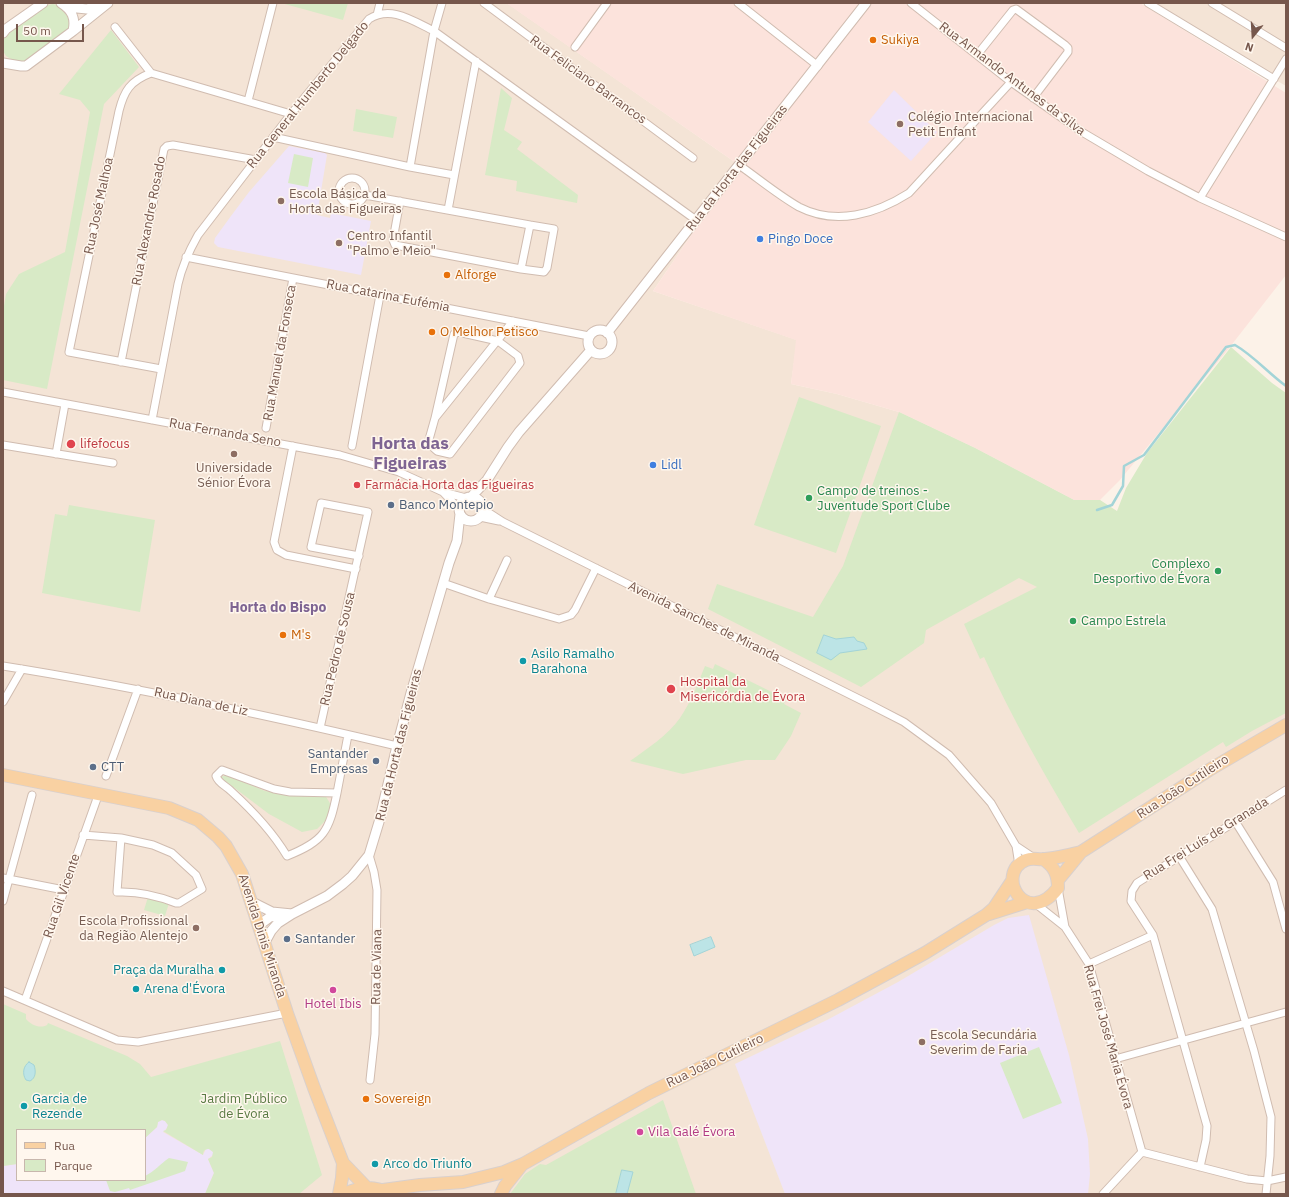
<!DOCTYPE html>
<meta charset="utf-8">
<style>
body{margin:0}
#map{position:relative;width:1289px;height:1197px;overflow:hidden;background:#fcf2e8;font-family:"IBM Plex Sans",sans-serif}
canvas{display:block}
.frame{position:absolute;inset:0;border:4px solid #76574c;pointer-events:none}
.legend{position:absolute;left:16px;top:1129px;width:130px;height:52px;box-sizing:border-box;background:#fff7ee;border:1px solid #c8b7ad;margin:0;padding:5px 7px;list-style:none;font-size:12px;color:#76574c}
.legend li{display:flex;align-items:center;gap:8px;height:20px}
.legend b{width:20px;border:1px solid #c8b7ad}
.north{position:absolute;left:1233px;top:16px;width:40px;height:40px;-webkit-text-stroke:3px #fff7ee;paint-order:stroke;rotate:198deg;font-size:11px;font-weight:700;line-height:16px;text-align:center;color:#76574c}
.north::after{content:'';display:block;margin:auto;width:14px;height:18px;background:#76574c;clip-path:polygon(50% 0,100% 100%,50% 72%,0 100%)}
.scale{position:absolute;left:16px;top:24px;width:68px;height:18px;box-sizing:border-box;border:2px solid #76574c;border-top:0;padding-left:5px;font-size:12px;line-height:14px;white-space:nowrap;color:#76574c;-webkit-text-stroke:3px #fff7ee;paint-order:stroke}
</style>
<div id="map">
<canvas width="1289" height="1197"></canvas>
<div class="frame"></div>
<ul class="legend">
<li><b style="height:5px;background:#f9d1a2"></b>Rua</li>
<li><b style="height:11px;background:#d8eac6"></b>Parque</li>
</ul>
<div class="north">N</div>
<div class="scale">50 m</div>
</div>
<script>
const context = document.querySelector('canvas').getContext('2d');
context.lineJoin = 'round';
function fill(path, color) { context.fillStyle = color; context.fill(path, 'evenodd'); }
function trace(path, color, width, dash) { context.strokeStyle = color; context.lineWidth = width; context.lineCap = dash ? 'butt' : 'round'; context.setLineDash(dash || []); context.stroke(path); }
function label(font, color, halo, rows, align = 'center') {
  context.font = font + ' "IBM Plex Sans",sans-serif'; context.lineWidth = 3; context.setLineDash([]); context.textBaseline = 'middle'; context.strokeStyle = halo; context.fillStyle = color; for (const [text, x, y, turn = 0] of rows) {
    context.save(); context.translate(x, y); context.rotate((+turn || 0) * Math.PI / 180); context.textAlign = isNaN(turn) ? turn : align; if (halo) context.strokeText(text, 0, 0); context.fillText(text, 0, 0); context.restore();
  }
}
fill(new Path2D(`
 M3 3H507L739 165 653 291 797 340 791 384 837 394 899 412 975 448 1074 500H1100L1286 648V1194H3ZM17 1130H145V1180H17Z
 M1148 3H1286V86L1274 79Z`), '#f4e4d6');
fill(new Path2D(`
 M506 3H1140L1286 93V275L1226 352 1119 481 1100 500H1074L975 448 899 412 837 394 791 384 796 340 653 291 739 165Z`), '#fce3dc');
fill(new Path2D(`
 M894 90 937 132 911 161 868 122Z
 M289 146 325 153 327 155 317 215 330 218 331 213 371 221 361 275 218 247 214 243 215 238 231 216 249 192Z
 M1029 915 1069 1055 1088 1139 1090 1174 1088 1194H785L735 1064 827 1020 898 982 994 925 1008 918Z
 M162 1120 165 1121 168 1125 167 1128 163 1132 203 1155 206 1149H209L213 1152V1155L208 1159 214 1173 205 1194H3V1166L17 1164V1180H145V1138L157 1127 158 1122Z`), '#efe4f9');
fill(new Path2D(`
 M281 3H348L343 20Z
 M53 4 60 6 69 13 70 31 26 62H16L6 56 3 51V39L8 31 44 6Z
 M111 30 139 67 104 104 47 389 3 380V312L6 294 19 274 65 252 90 112 80 100 59 94Z
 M501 88 512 98 504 130 522 142 517 149 578 195 577 203 516 191 517 181 485 175Z
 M356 109 397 117 393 138 353 131Z
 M294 154 313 158 308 187 288 183Z
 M1231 347 1272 383 1286 393V713L1252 731 1226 747 1223 742 1079 833C1045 776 1012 718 984 657L980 659 964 624 1037 587 1019 578 926 630 924 643 861 687 708 609 717 584 813 617 843 566 899 412 975 448 1074 500H1100L1117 511 1126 488 1147 453Z
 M799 397 881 426 836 553 754 525Z
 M69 505 155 520 140 612 42 593 55 514 67 516Z
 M715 664 786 699 784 704 801 713 791 736 775 760H746L683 774 630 761C647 749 668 735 680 718 691 702 698 683 705 666L713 669Z
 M227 775 265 791 297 796 325 795 331 805 327 819 317 829 302 832 269 814 220 777Z
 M148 897 169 903 165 916 144 910Z
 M3 1004 26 1014V1019C31 1025 40 1029 47 1025L48 1023 127 1056 140 1064 151 1077 280 1041 322 1175 299 1194H205L214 1173 208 1159 212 1157 213 1152 209 1149C205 1149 203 1151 203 1155L163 1131 166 1130 168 1125 165 1121 162 1120 158 1122 157 1127 145 1138V1130H17V1164L3 1166Z
 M1039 1047 1062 1103 1023 1119 1000 1063Z
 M663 1100 696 1194H510L525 1174 540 1164 546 1165Z
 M169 1158 188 1162 185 1171 130 1190 129 1188 115 1192 110 1191 106 1180H145V1176C155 1171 160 1164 169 1158Z`), '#d8eac6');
const water = new Path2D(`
 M824 635 836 639 854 637 857 641 864 643 867 649 840 653 831 660 817 653Z
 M711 937 715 947 694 956 690 945Z
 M29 1062 34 1065C36 1071 36 1078 30 1081L26 1080C22 1074 23 1066 29 1062Z
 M622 1170 633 1172 627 1194H616Z`);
fill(water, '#bce4e6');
trace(water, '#a3d4d7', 1);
trace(new Path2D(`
 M1097 510 1112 505 1123 486 1124 466 1144 455 1226 347 1235 345C1254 356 1268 373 1286 386`), '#a3d4d7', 2.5);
const minor = new Path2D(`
 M484 3 693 158
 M738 3 818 66
 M911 3 1011 82 1082 132 1148 171 1200 198 1286 237
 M1148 3 1274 79
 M1212 3 1286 48
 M377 15 380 3
 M115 27 151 73 291 114
 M575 47 607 3
 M977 55 1013 10 1016 9 1065 45 1068 48V52L1033 98
 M151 73C130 81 124 91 119 111L69 352 161 369
 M248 101 273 3
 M273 137 410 167 434 31 442 3
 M739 165C759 179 778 195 799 207 836 226 876 214 909 193L1011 82
 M410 167 454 175
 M339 191a13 13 0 1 1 26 0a13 13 0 1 1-26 0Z
 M365 195 530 225
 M1200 198 1286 59
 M400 201 393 240 395 245 521 269
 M448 210 476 61
 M530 225 554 229 547 268 544 272 521 269Z
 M186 257 589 336
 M121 362 164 149 167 146 173 145 256 160
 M3 392 340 455 399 472 443 492 466 498
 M435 418 428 443 437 451 450 454 520 363 518 356 498 341 458 332 454 334 435 418 513 321
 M152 420 178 284C182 266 189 251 198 235L291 114 369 19C391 5 413 21 434 31L696 220
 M266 428 293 278
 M3 445 113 463
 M293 446 274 542 277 550 286 555 356 569
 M352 446 380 295
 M56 454 65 404
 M443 492 459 509
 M483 509 503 522 869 704 904 722 949 755 991 803 1016 846 1019 865
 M480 517 499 521
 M443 583 489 599 559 619 571 615 575 610 596 568
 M489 599 507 560
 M3 666C135 687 266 715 397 746
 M3 702 22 669
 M320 728 368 512 321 503 311 547 359 556
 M222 770 274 789 290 792 337 793C329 832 324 841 287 856 272 831 253 811 231 791 226 786 218 783 216 776Z
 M106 776 138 689
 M337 793 348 735
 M1235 821 1273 882 1286 929
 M83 835 121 838 153 845 172 853 196 875 202 889 179 903H176C156 895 139 891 117 892L121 838
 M1016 846 1034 858
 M369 855 374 872 377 890 375 1034 370 1080
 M1179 856 1212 909 1254 1051 1271 1117 1270 1156 1266 1194
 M3 878 64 890
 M1058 888 1065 927
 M3 901 32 795
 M1036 904 1065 927 1089 964 1142 1152
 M1089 964 1153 935
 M3 991 117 1040 138 1042 287 1013
 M25 1000 99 793
 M1115 1059 1286 1012
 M1142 1152 1247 1179 1267 1181 1286 1177
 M1200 1167 1206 1140 1207 1126 1153 935 1131 901 1132 891 1137 883 1286 790
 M1103 1194 1142 1152`);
const tertiary = new Path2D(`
 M67 7 87 9 102 4
 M73 31 108 3
 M3 33 6 29 43 3
 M3 63 21 66H26L73 31C76 18 72 10 61 3
 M588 342a12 12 0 1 1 24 0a12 12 0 1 1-24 0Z
 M607 333 866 3
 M471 497 487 480 508 447 519 432 591 350
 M459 509a12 12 0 1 1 24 0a12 12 0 1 1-24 0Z
 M252 902 272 912 292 914
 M259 925 270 917 281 915
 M265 942 271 931 278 923 292 914 327 896 343 884 352 876 369 855 379 822 397 746 411 693 449 563 457 541 460 514`);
const primary = new Path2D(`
 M3 775 169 808 198 820 218 837 226 846 242 874 287 1013 314 1088 343 1163 342 1178 339 1194
 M1043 859C1055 867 1058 875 1058 888 1025 930 994 873 1026 860 1033 857 1038 860 1045 859 1057 858 1069 855 1081 852
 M1058 880 1081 852 1209 770 1286 725
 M989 914 1027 902
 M343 1163 367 1188
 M383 1190 420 1185 463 1182 504 1172 523 1164 649 1093 838 1000 925 953 986 915 994 908 1012 881
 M345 1194C360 1186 376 1186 390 1194
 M501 1194 505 1186 521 1166`);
trace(minor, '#d0bcb0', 9);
trace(tertiary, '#d0bcb0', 11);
trace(primary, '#d9d0cd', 14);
trace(minor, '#fff', 7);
trace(tertiary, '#fff', 9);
trace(primary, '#f9d1a2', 12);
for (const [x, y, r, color] of [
 [873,40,4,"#e8710a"],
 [900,124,4,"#8d6e63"],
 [281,201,4,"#8d6e63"],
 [760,239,4,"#3f7fe0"],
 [339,243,4,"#8d6e63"],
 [447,275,4,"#e8710a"],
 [432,332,4,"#e8710a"],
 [71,444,5,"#e0444e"],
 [234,454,4,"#8d6e63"],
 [653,465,4,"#3f7fe0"],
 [357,485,4,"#e0444e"],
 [809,498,4,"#2e9e5b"],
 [391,505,4,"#5c6f8a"],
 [1218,571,4,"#2e9e5b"],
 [1073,621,4,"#2e9e5b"],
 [283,635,4,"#e8710a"],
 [523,661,4,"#0f9aa8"],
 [671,689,5,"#e0444e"],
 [376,761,4,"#5c6f8a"],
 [93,767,4,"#5c6f8a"],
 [196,928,4,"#8d6e63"],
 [287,939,4,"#5c6f8a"],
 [222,970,4,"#0f9aa8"],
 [136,989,4,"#0f9aa8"],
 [333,990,4,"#d1479c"],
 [922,1042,4,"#8d6e63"],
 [366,1099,4,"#e8710a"],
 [24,1106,4,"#0f9aa8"],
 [640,1132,4,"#d1479c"],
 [375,1164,4,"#0f9aa8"]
]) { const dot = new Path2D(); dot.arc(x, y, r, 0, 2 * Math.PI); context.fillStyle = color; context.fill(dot); trace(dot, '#fff7ee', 1.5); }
label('13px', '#c56008', '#fff7ee', [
 ["Sukiya",881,40],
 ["Alforge",455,275],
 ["O Melhor Petisco",440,332],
 ["M's",291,635],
 ["Sovereign",374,1099]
], 'left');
label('13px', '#76574c', '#fff7ee', [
 ["Rua Armando Antunes da Silva",1012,79,37],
 ["Rua Feliciano Barrancos",588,80,36],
 ["Rua General Humberto Delgado",308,95,-51],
 ["Rua da Horta das Figueiras",737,168,-52],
 ["Rua José Malhoa",99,206,-78],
 ["Rua Alexandre Rosado",149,221,-79],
 ["Rua Catarina Eufémia",388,296,11],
 ["Rua Manuel da Fonseca",280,353,-80],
 ["Rua Fernanda Seno",225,433,10],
 ["Avenida Sanches de Miranda",704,622,26],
 ["Rua Pedro de Sousa",338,649,-77],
 ["Rua Diana de Liz",201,702,12],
 ["Rua da Horta das Figueiras",399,745,-76],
 ["Rua João Cutileiro",1183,787,-33],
 ["Rua Frei Luís de Granada",1206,839,-32],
 ["Rua Gil Vicente",62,896,-71],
 ["Avenida Dinis Miranda",262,936,72],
 ["Rua de Viana",377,967,-89],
 ["Rua Frei José Maria Évora",1108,1037,74],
 ["Rua João Cutileiro",715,1061,-26]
]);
label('13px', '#785e54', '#fff7ee', [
 ["Colégio Internacional",908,117],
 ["Petit Enfant",908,132],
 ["Escola Básica da",289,194],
 ["Horta das Figueiras",289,209],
 ["Centro Infantil",347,236],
 ["\"Palmo e Meio\"",347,251],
 ["Universidade",234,468,"center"],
 ["Sénior Évora",234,483,"center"],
 ["Escola Profissional",188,921,"right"],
 ["da Região Alentejo",188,936,"right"],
 ["Escola Secundária",930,1035],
 ["Severim de Faria",930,1050]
], 'left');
label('13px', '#366cbe', '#fff7ee', [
 ["Pingo Doce",768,239],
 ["Lidl",661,465]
], 'left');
label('13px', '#be3a42', '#fff7ee', [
 ["lifefocus",80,444],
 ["Farmácia Horta das Figueiras",365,485],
 ["Hospital da",680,682],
 ["Misericórdia de Évora",680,697]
], 'left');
label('13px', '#27864d', '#fff7ee', [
 ["Campo de treinos -",817,491],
 ["Juventude Sport Clube",817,506],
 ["Complexo",1210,564,"right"],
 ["Desportivo de Évora",1210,579,"right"],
 ["Campo Estrela",1081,621]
], 'left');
label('13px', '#4e5e75', '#fff7ee', [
 ["Banco Montepio",399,505],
 ["Santander",368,754,"right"],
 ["Empresas",368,769,"right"],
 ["CTT",101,767],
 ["Santander",295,939]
], 'left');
label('13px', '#0d838f', '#fff7ee', [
 ["Asilo Ramalho",531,654],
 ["Barahona",531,669],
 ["Praça da Muralha",214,970,"right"],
 ["Arena d'Évora",144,989],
 ["Garcia de",32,1099],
 ["Rezende",32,1114],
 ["Arco do Triunfo",383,1164]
], 'left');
label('13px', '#b23c85', '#fff7ee', [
 ["Hotel Ibis",333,1004],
 ["Vila Galé Évora",648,1132,"left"]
]);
label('13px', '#5a7b44', '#fff7ee', [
 ["Jardim Público",244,1099],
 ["de Évora",244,1114]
]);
label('bold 14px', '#7e6492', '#fff7ee', [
 ["Horta do Bispo",278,608]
]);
label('bold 17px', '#7e6492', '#fff7ee', [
 ["Horta das",410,444],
 ["Figueiras",410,464]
]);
</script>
